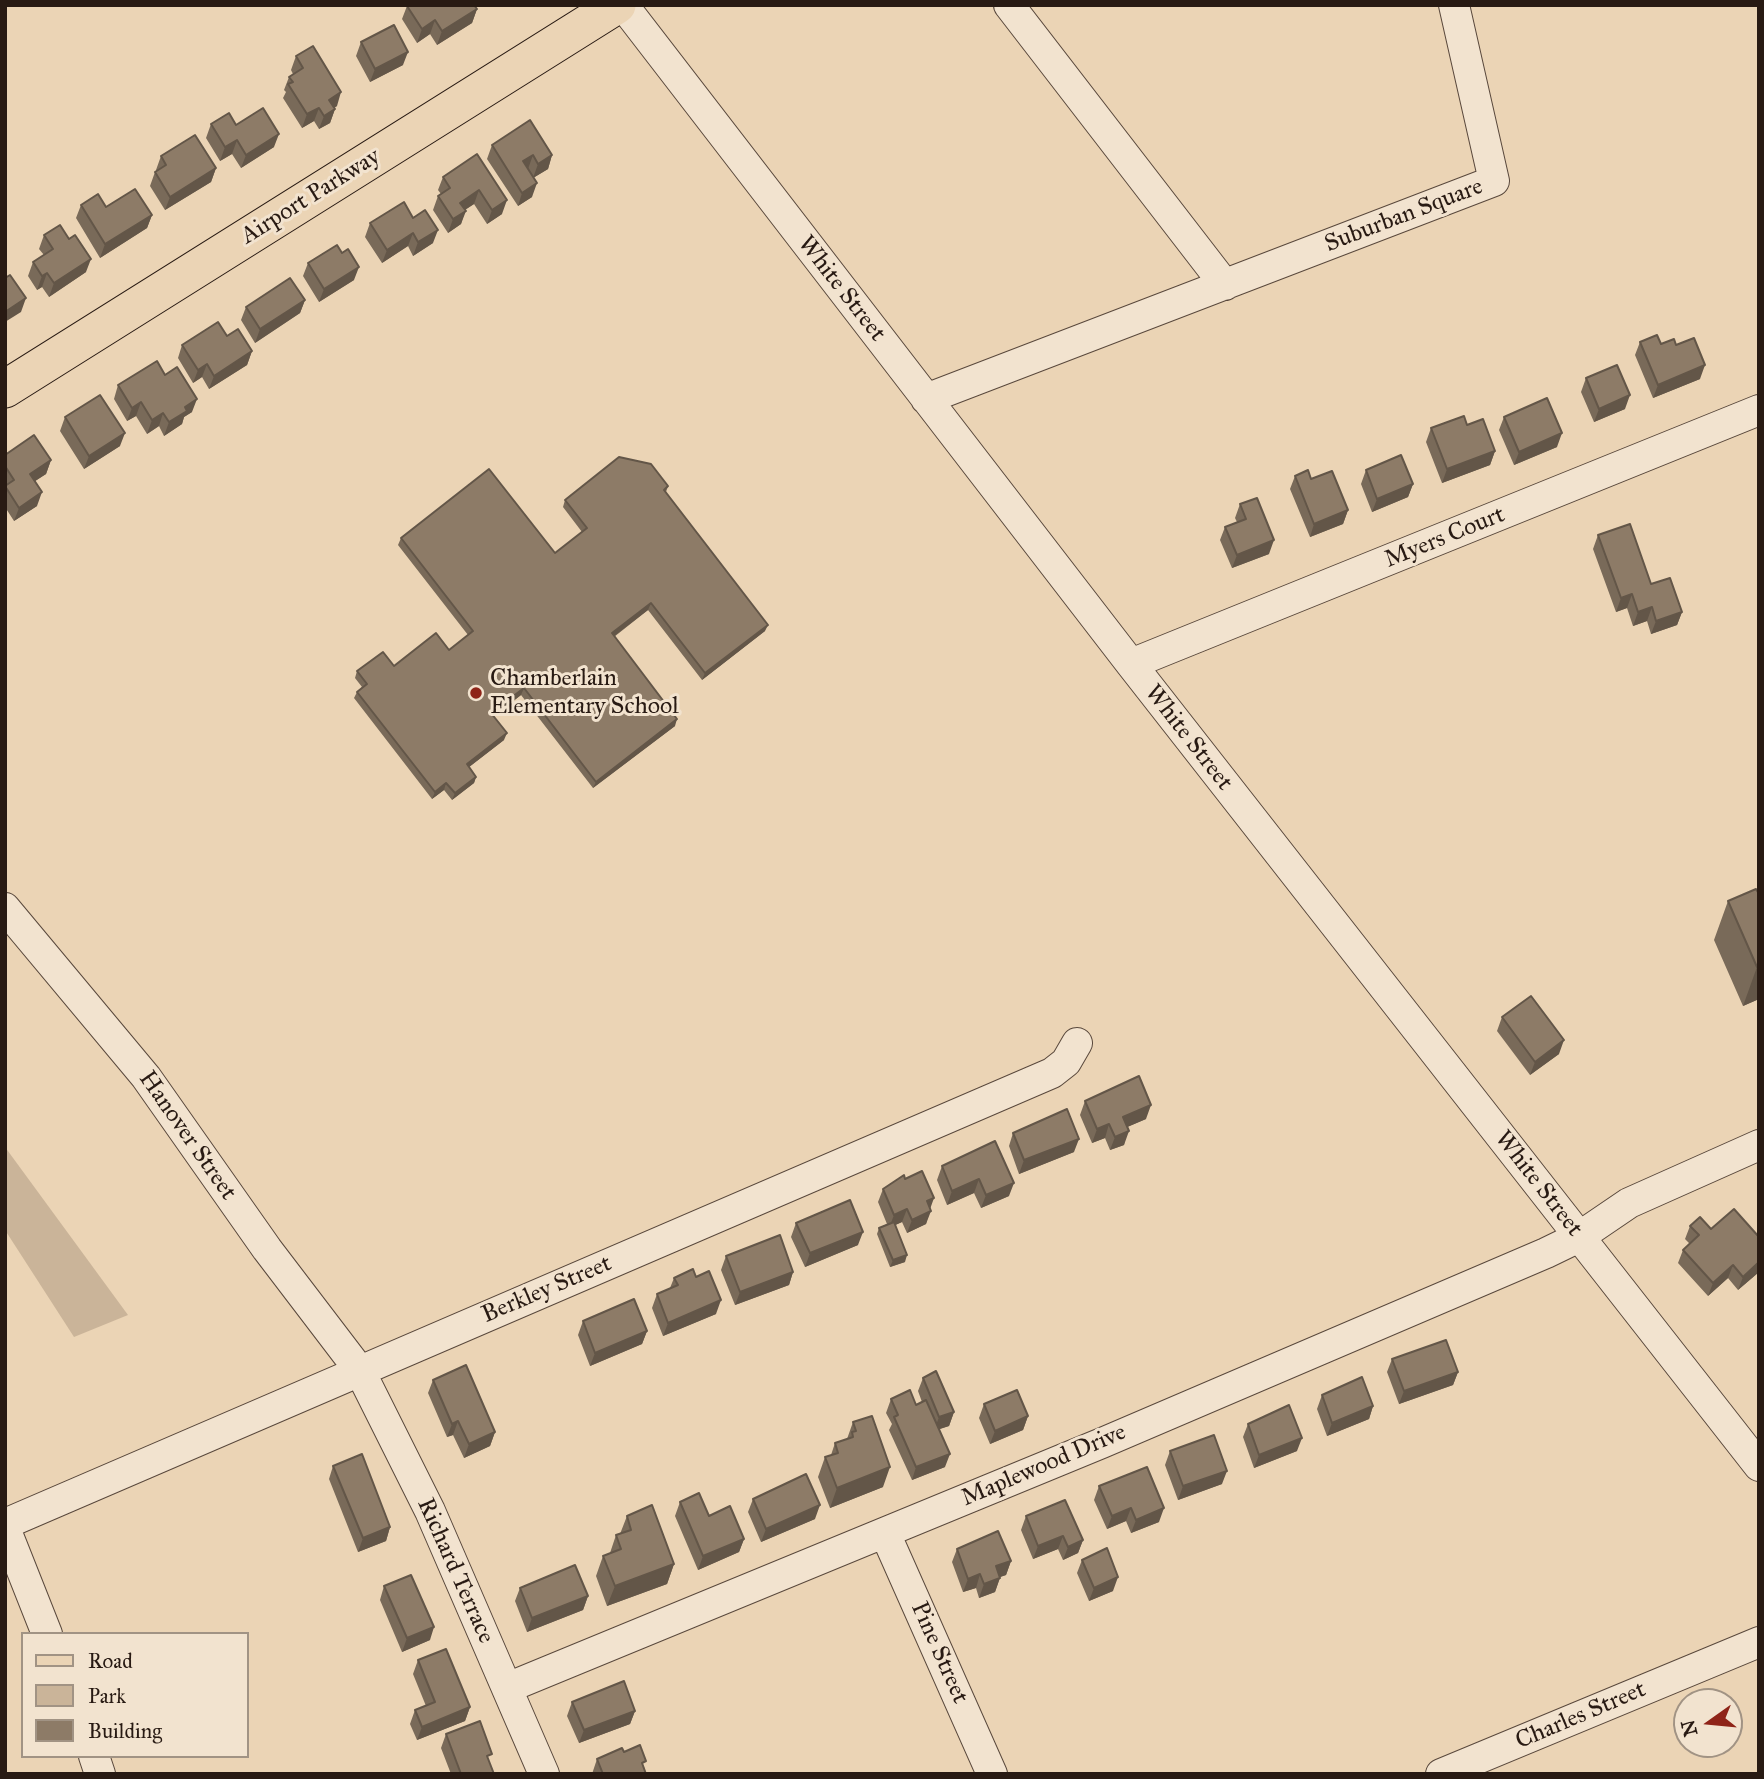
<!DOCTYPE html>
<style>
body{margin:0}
#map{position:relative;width:1764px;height:1779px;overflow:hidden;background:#ebd4b5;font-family:"IM FELL Great Primer",serif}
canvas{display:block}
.frame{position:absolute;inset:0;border:7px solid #281a13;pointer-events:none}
.legend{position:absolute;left:21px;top:1632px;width:228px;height:126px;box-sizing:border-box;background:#f2e3cf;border:2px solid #a19384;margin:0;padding:9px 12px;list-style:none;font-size:21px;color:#281a13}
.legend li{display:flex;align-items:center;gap:14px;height:35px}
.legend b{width:35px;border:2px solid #a19384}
.north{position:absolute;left:1673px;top:1688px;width:70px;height:70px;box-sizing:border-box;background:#f2e3cf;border:2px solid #a19384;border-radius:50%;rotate:255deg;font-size:19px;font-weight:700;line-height:28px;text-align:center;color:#281a13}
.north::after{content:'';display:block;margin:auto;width:24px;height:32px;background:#8f2418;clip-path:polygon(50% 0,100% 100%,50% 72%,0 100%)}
</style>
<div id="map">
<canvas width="1764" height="1779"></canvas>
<div class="frame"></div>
<ul class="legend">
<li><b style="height:9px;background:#ebd4b5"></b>Road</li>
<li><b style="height:19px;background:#cab499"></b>Park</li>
<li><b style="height:19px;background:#8d7b67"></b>Building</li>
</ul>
<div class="north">N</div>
</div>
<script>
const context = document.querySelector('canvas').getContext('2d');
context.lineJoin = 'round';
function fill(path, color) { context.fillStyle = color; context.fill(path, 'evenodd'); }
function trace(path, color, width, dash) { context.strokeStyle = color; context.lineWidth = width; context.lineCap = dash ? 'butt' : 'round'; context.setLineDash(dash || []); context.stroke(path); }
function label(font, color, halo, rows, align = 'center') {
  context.font = font + ' "IM FELL Great Primer",serif'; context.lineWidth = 6; context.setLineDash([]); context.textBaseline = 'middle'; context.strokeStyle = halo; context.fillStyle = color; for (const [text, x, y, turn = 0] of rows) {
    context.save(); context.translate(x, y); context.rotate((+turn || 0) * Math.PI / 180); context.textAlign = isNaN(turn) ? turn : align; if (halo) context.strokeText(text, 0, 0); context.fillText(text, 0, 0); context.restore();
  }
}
fill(new Path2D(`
 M5 1147 128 1315 74 1337 5 1230Z`), '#cab499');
const minor = new Path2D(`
 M623 5 1131 664 1759 1466
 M1009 5 1225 285
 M926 399 1494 181 1454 5
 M1131 664 1759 410
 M5 908 146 1077 267 1249 360 1371 430 1511 544 1774
 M5 1524 1052 1073 1066 1062 1077 1043
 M5 1528 47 1634
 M885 1533 992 1774
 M507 1688 1102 1443 1546 1253 1579 1237 1629 1203 1759 1145
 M94 1756 100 1774
 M1441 1774 1759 1642`);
const major = new Path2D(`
 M5 389 617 5`);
trace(minor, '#59483c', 32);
trace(major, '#281a13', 39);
trace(minor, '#f2e3cf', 30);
trace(major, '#ebd4b5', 37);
fill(new Path2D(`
 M407 6 477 9 472 23 437 45 430 34 417 43 402 19Z
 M361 42 403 65 370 82 356 56Z
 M296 56 337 106 334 108 335 109 330 123 319 129 314 121 302 128 283 98 286 92 284 90 289 77 293 74 291 70Z
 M211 124 236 125 274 147 241 168 232 154 220 161 206 138Z
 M492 145 552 155 548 169 533 178 532 197 518 206 487 159Z
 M477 154 502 214 487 224 474 204 465 210 461 224 448 233 433 210 438 196 441 194 438 190 443 177Z
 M161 156 216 168 211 182 165 210 150 186 155 172 157 171 156 170Z
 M81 205 106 207 152 215 147 228 100 258 76 218Z
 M413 218 433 243 413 256 408 246 382 263 365 237 370 223Z
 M44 235 69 239 86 272 49 297 42 287 37 290 28 276 33 262 44 255 39 249Z
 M308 263 354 280 319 302 303 276Z
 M305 300 300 313 255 343 241 320 246 307Z
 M227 336 252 351 247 365 209 389 202 377 193 383 178 358 182 345Z
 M1640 342 1676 345 1700 379 1653 398 1635 355Z
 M165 375 192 412 184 417 182 424 164 436 159 426 147 434 136 416 127 421 114 399 118 385Z
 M1586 378 1625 409 1594 422 1581 392Z
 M65 417 120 446 84 469 60 431Z
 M1504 417 1557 447 1514 465 1499 430Z
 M1467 425 1495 451 1490 465 1442 483 1426 442 1431 428Z
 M5 455 51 460 46 474 35 481 37 506 14 521 5 507Z
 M1366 470 1413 484 1408 497 1372 512 1361 484Z
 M1295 476 1311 479 1348 510 1343 524 1310 537 1290 489Z
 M668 486 666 492 765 631 702 680 648 610 614 637 675 726 593 788 521 695 494 716 504 740 469 767 476 777 474 783 452 800 444 790 432 799 354 698 357 692 362 687 355 678 357 671 394 666 449 650 468 635 398 545 401 538 555 553 582 532 563 507 565 500Z
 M1240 504 1269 554 1232 568 1220 540 1225 527 1237 522 1235 518Z
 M1598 535 1682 612 1677 625 1651 634 1647 621 1633 626 1627 608 1616 612 1593 549Z
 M1759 894V999L1743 1006 1714 940 1728 901Z
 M1502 1017 1559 1054 1530 1075 1497 1031Z
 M1085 1101 1146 1119 1127 1127 1124 1145 1110 1150 1105 1138 1092 1143 1080 1115Z
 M1013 1133 1074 1152 1019 1174 1009 1146Z
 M995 1141 1009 1196 981 1208 974 1193 947 1205 937 1180 942 1166Z
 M905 1179 930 1208 926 1224 907 1233 902 1222 895 1225 905 1262 890 1267 877 1234 879 1228 887 1224 878 1202 883 1189Z
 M796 1223 858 1245 805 1267 791 1237Z
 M1690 1226 1759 1237V1272L1738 1290 1728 1278 1708 1296 1678 1263 1683 1250 1690 1244 1685 1239Z
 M726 1256 793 1272 789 1285 735 1305 721 1270Z
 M696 1277 716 1314 663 1336 652 1308 657 1294 670 1288 674 1278Z
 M583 1321 647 1331 642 1344 590 1366 578 1335Z
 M1392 1359 1458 1372 1453 1385 1399 1404 1387 1372Z
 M923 1378 954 1412 949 1426 939 1429 945 1467 912 1480 889 1430 892 1424 886 1413 891 1399 916 1405 922 1402 918 1391Z
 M433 1380 495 1432 490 1446 464 1458 453 1435 447 1437 428 1393Z
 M1322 1395 1373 1406 1369 1419 1327 1436 1317 1409Z
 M984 1404 1028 1416 1023 1430 990 1444 979 1418Z
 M853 1422 883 1487 830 1508 818 1477 825 1457 831 1455 835 1443 847 1439Z
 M1248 1424 1297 1451 1254 1468 1243 1437Z
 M1170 1451 1222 1484 1178 1500 1165 1465Z
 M333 1466 390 1527 386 1541 358 1552 329 1479Z
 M1099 1486 1159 1522 1131 1533 1126 1521 1107 1529 1094 1500Z
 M753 1499 815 1519 761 1542 748 1512Z
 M680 1502 709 1516 744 1539 739 1552 698 1570 675 1516Z
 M627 1516 674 1564 667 1584 607 1606 596 1576 603 1556 610 1553 616 1535 620 1534Z
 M1026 1516 1083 1540 1078 1553 1063 1560 1058 1549 1033 1559 1021 1530Z
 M957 1549 1011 1561 1006 1575 1000 1577 995 1592 979 1598 976 1588 963 1592 952 1562Z
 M1082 1560 1113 1591 1089 1601 1077 1573Z
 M384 1586 430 1640 402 1652 380 1600Z
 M520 1588 588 1596 583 1610 527 1632 515 1601Z
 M418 1660 470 1707 465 1721 417 1740 410 1724 415 1710 426 1706 413 1674Z
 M572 1702 635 1711 630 1724 579 1743 567 1716Z
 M446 1734 489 1762 494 1774H451L441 1748Z
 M624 1752 644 1767 646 1774H592L597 1759Z`), '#796a59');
fill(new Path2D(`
 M477 9 472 23 437 45 442 31Z
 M435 20 430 34 417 43 422 29Z
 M408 52 403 65 370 82 375 69Z
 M341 92 337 106 324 113 329 100Z
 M319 108 314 121 302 128 307 114Z
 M335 109 330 123 319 129 324 116Z
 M279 134 274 147 241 168 246 155Z
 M237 140 232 154 220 161 225 147Z
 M533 155 528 169 523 161Z
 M552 155 548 169 533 178 538 164Z
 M216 168 211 182 165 210 170 197Z
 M537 183 532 197 518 206 522 193Z
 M479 190 474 204 455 216 460 203Z
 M507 200 502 214 487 224 492 210Z
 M466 211 461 224 448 233 453 219Z
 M152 215 147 228 100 258 105 244Z
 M438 230 433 243 413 256 418 242Z
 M413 233 408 246 382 263 387 250Z
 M91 259 86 272 49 297 54 283Z
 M359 267 354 280 319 302 324 289Z
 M47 273 42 287 37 290 42 276Z
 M26 298 21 312 5 322V312Z
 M305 300 300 313 255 343 260 329Z
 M252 351 247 365 209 389 214 376Z
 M207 364 202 377 193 383 198 370Z
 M1705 365 1700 379 1653 398 1658 385Z
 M1630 395 1625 409 1594 422 1599 409Z
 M197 399 192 412 184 417 182 424 164 436 169 422 185 407Z
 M141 402 136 416 127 421 132 408Z
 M163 413 159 426 147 434 152 420Z
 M125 433 120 446 84 469 89 456Z
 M1562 433 1557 447 1514 465 1519 452Z
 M1495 451 1490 465 1442 483 1447 469Z
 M51 460 46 474 26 487 30 474Z
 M1413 484 1408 497 1372 512 1377 499Z
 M42 492 37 506 14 521 19 508Z
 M1348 510 1343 524 1310 537 1314 524Z
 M1274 540 1269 554 1232 568 1237 555Z
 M1632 594 1627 608 1616 612 1621 598Z
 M651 603 648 610 609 640 612 633Z
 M1652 607 1647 621 1633 626 1638 612Z
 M1682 612 1677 625 1651 634 1656 621Z
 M768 625 765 631 702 680 705 673Z
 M524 688 521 695 489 720 491 713Z
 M677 719 675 726 593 788 596 782Z
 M507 733 504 740 464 771 467 764Z
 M476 777 474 783 452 800 455 793Z
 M446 783 444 790 432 799 435 792Z
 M1759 966V999L1743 1006 1757 967Z
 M1564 1040 1559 1054 1530 1075 1535 1062Z
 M1151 1105 1146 1119 1118 1131 1123 1117Z
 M1109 1124 1105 1138 1092 1143 1097 1129Z
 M1129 1131 1124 1145 1110 1150 1115 1137Z
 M1079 1139 1074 1152 1019 1174 1024 1160Z
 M979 1179 974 1193 947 1205 952 1191Z
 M1014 1183 1009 1196 981 1208 986 1195Z
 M934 1198 929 1212 927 1201Z
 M907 1209 902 1222 889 1228 894 1215Z
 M931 1211 926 1224 907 1233 912 1220Z
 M863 1232 858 1245 805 1267 810 1253Z
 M907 1255 905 1262 890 1267 893 1260Z
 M1759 1262V1272L1738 1290 1743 1277Z
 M1733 1265 1728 1278 1708 1296 1713 1283Z
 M793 1272 789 1285 735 1305 740 1292Z
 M721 1300 716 1314 663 1336 668 1323Z
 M647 1331 642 1344 590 1366 595 1353Z
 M1458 1372 1453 1385 1399 1404 1404 1391Z
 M1373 1406 1369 1419 1327 1436 1332 1423Z
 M954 1412 949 1426 934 1431 939 1417Z
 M1028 1416 1023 1430 990 1444 995 1431Z
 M458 1421 453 1435 447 1437 452 1424Z
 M495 1432 490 1446 464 1458 469 1444Z
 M1302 1438 1297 1451 1254 1468 1259 1455Z
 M950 1454 945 1467 912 1480 916 1467Z
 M890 1467 883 1487 830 1508 837 1488Z
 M1227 1471 1222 1484 1178 1500 1183 1486Z
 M820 1505 815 1519 761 1542 766 1529Z
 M1131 1508 1126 1521 1107 1529 1112 1516Z
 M1164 1508 1159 1522 1131 1533 1136 1520Z
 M390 1527 386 1541 358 1552 363 1538Z
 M1063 1536 1058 1549 1033 1559 1038 1546Z
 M744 1539 739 1552 698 1570 703 1556Z
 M1083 1540 1078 1553 1063 1560 1068 1547Z
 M1011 1561 1006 1575 991 1580 996 1566Z
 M674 1564 667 1584 607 1606 615 1586Z
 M980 1574 976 1588 963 1592 968 1579Z
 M1118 1577 1113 1591 1089 1601 1094 1588Z
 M1000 1578 995 1592 979 1598 984 1584Z
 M588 1596 583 1610 527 1632 532 1618Z
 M434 1627 430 1640 402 1652 407 1638Z
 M470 1707 465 1721 417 1740 422 1727Z
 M635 1711 630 1724 579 1743 584 1730Z`), '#635648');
const building = new Path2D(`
 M408 5H474L477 9 442 31 435 20 422 29 407 6Z
 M394 25 408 52 375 69 361 42Z
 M313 46 341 92 329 100 335 109 324 116 319 108 307 114 288 84 293 82 289 77 303 68 296 56Z
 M263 108 279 134 246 155 237 140 225 147 211 124 229 113 236 125Z
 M530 120 552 155 538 164 533 155 523 161 537 183 522 193 492 145Z
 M195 135 216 168 170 197 155 172 166 165 161 156Z
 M477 154 507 200 492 210 479 190 460 203 466 211 453 219 438 196 450 188 443 177Z
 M135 189 152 215 105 244 81 205 98 194 106 207Z
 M404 202 413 218 425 210 438 230 418 242 413 233 387 250 370 223Z
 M60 225 69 239 75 235 91 259 54 283 47 273 42 276 33 262 53 249 44 235Z
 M337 245 342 253 348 249 359 267 324 289 308 263Z
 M10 275 26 298 5 312V278Z
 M290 278 305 300 260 329 246 307Z
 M218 322 227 336 238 329 252 351 214 376 207 364 198 370 182 345Z
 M1657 335 1661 344 1674 339 1676 345 1694 338 1705 365 1658 385 1640 342Z
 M157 361 165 375 177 367 197 399 185 407 187 411 169 422 163 413 152 420 141 402 132 408 118 385Z
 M1617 365 1630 395 1599 409 1586 378Z
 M100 395 125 433 89 456 65 417Z
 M1547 398 1562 433 1519 452 1504 417Z
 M1464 416 1467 425 1483 419 1495 451 1447 469 1431 428Z
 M34 435 51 460 30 474 42 492 19 508 5 486 14 480 5 466V455Z
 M1401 455 1413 484 1377 499 1366 470Z
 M619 457 651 464 668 486 664 490 768 625 705 673 651 603 612 633 677 719 596 782 524 688 491 713 507 733 467 764 476 777 455 793 446 783 435 792 357 692 367 684 357 671 383 652 394 666 436 633 449 650 473 631 401 538 489 469 555 553 587 528 565 500Z
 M1308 470 1311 479 1332 471 1348 510 1314 524 1295 476Z
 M1257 498 1274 540 1237 555 1225 527 1246 519 1240 504Z
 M1630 524 1651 584 1670 578 1682 612 1656 621 1652 607 1638 612 1632 594 1621 598 1598 535Z
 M1756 889 1759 894V966L1757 967 1728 901Z
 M1531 996 1564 1040 1535 1062 1502 1017Z
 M1139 1076 1151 1105 1123 1117 1129 1131 1115 1137 1109 1124 1097 1129 1085 1101Z
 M1067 1109 1079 1139 1024 1160 1013 1133Z
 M995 1141 1014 1183 986 1195 979 1179 952 1191 942 1166Z
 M922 1171 934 1198 927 1201 931 1211 912 1220 907 1209 894 1215 883 1189 904 1175 905 1179Z
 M850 1200 863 1232 810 1253 796 1223Z
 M1734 1209 1759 1237V1262L1743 1277 1733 1265 1713 1283 1683 1250 1699 1235 1690 1226 1700 1217 1711 1229Z
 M894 1222 907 1255 893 1260 879 1228Z
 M780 1235 793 1272 740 1292 726 1256Z
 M693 1269 696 1277 709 1271 721 1300 668 1323 657 1294 678 1285 674 1278Z
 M634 1299 647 1331 595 1353 583 1321Z
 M1446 1340 1458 1372 1404 1391 1392 1359Z
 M466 1365 495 1432 469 1444 458 1421 452 1424 433 1380Z
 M936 1371 954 1412 939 1417 923 1378Z
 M1362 1377 1373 1406 1332 1423 1322 1395Z
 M910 1390 916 1405 926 1400 950 1454 916 1467 894 1417 898 1415 891 1399Z
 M1017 1390 1028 1416 995 1431 984 1404Z
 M1289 1405 1302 1438 1259 1455 1248 1424Z
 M872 1416 890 1467 837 1488 825 1457 838 1453 835 1443 853 1437 852 1432 856 1431 853 1422Z
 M1214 1435 1227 1471 1183 1486 1170 1451Z
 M362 1454 390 1527 363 1538 333 1466Z
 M1147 1467 1164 1508 1136 1520 1131 1508 1112 1516 1099 1486Z
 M806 1474 820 1505 766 1529 753 1499Z
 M699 1493 709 1516 730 1506 744 1539 703 1556 680 1502Z
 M1065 1500 1083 1540 1068 1547 1063 1536 1038 1546 1026 1516Z
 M652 1505 674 1564 615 1586 603 1556 621 1549 616 1535 631 1530 627 1516Z
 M998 1531 1011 1561 996 1566 1000 1578 984 1584 980 1574 968 1579 957 1549Z
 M1107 1548 1118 1577 1094 1588 1082 1560Z
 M575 1565 588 1596 532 1618 520 1588Z
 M411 1575 434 1627 407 1638 384 1586Z
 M446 1649 470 1707 422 1727 415 1710 435 1702 418 1660Z
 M624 1681 635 1711 584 1730 572 1702Z
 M480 1721 492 1754 487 1756 494 1774H461L446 1734Z
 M640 1745 646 1761 642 1763 646 1774H603L597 1759 622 1748 624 1752Z`);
fill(building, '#8d7b67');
trace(building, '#635648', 2);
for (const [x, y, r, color] of [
 [476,693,7,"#8f2418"]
]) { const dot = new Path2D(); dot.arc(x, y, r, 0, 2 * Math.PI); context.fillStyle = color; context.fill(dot); trace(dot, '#f2e3cf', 2.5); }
label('24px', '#281a13', '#f2e3cf', [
 ["Airport Parkway",311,197,-32],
 ["Suburban Square",1404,216,-21],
 ["White Street",841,289,52],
 ["Myers Court",1445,538,-22],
 ["White Street",1188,738,52],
 ["Hanover Street",187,1136,55],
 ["White Street",1538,1184,52],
 ["Berkley Street",547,1290,-23],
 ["Maplewood Drive",1044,1466,-23],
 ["Richard Terrace",455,1571,66],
 ["Pine Street",939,1653,66],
 ["Charles Street",1581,1716,-23]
]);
label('24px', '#281a13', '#f2e3cf', [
 ["Chamberlain",490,679],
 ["Elementary School",490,707]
], 'left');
</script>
